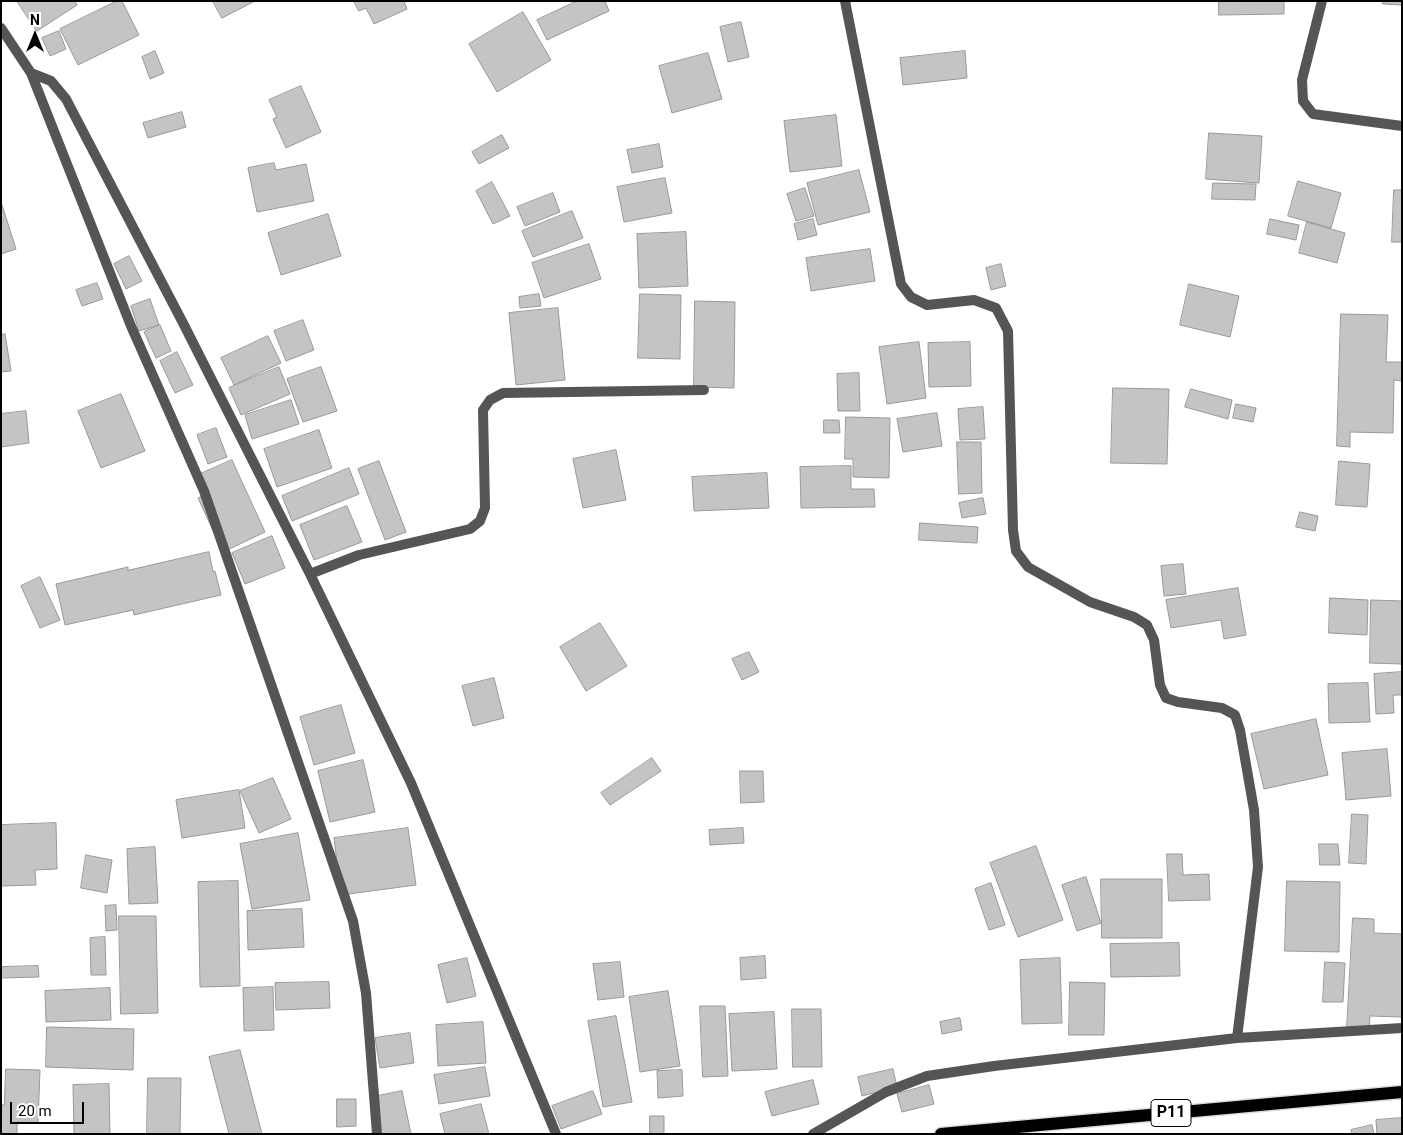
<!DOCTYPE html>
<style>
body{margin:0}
#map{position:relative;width:1403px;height:1135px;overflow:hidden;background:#fff;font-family:Roboto,sans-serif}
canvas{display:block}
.frame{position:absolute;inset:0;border:2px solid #000;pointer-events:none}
.north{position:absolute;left:10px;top:10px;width:50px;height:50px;-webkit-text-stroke:4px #fff;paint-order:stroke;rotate:0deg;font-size:14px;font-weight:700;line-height:20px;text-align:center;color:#000}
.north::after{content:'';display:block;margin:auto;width:18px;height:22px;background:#000;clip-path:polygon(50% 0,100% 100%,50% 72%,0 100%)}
.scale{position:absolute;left:10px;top:1102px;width:74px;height:22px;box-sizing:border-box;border:2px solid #000;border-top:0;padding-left:6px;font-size:15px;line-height:18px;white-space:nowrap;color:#000;-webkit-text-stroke:4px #fff;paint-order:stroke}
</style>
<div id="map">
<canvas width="1403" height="1135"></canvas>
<div class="frame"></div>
<div class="north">N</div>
<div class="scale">20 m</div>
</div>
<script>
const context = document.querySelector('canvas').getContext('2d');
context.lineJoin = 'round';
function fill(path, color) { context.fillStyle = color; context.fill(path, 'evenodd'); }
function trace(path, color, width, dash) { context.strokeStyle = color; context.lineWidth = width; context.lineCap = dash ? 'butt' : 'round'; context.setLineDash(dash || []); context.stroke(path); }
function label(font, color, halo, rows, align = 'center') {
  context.font = font + ' Roboto,sans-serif'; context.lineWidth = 4.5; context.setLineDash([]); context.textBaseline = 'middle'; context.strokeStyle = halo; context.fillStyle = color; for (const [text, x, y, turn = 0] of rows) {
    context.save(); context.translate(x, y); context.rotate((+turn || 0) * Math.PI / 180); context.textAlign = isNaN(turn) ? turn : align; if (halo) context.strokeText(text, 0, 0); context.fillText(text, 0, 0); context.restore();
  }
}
const building = new Path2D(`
 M17 1H75L77 5 37 31Z
 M117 1H122L139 35 78 65 60 29Z
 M213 1H255L222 18Z
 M354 1H404L407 9 374 24 366 8 359 11Z
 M577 1H605L609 11 547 40 537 20Z
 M1219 1H1284V14L1219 15Z
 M1383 1H1402V5L1383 4Z
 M523 12 551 60 497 92 469 44Z
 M741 22 749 57 728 62 720 27Z
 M59 31 66 49 50 56 42 38Z
 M155 51 164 73 150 79 142 57Z
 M965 51 967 78 903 85 900 58Z
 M708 53 722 99 672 113 659 66Z
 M301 86 321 132 286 148 273 119 277 117 269 100Z
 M182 112 186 127 148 138 143 123Z
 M836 115 842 166 790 172 784 121Z
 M1209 133 1262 136 1259 183 1206 179Z
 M502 135 509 148 479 164 472 152Z
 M659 144 663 167 632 173 627 150Z
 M274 163 276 170 306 164 314 201 257 212 248 168Z
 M859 170 870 212 818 225 807 183Z
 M665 178 672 213 624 222 617 187Z
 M1298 181 1341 193 1331 228 1288 216Z
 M492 182 510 216 493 224 476 191Z
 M1213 183 1256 184 1255 200 1212 199Z
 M805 188 814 216 796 221 787 194Z
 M1394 190H1402V242H1392Z
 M553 193 560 212 525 226 517 207Z
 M2 205 16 249 1 254V205Z
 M572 211 583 238 533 257 522 231Z
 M328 214 341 256 281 275 268 233Z
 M813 219 817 235 798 240 794 224Z
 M1270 219 1299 225 1296 240 1267 234Z
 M1307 222 1345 233 1337 263 1299 253Z
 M686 232 688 286 639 288 637 234Z
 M589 244 601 279 544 298 532 263Z
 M870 249 875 281 811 291 806 258Z
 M129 256 142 281 126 289 114 264Z
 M1001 264 1006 286 991 290 986 268Z
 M97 283 103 299 82 306 76 290Z
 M1189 284 1239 296 1230 337 1180 325Z
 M539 294 541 306 520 308 519 297Z
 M640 294 681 295 680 359 638 358Z
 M150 299 159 325 139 331 131 306Z
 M695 301 735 302 734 388 694 387Z
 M558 308 565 380 516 385 509 313Z
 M1341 314 1388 315 1386 362H1402V381L1394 380 1393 433 1350 432V447L1337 446Z
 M303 320 314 350 286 361 274 331Z
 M160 325 171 351 156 358 144 332Z
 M5 334 11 371 1 372V335Z
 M268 336 281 363 234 385 221 358Z
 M919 342 926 398 887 404 879 347Z
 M970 342 971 386 929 387 928 343Z
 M177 352 193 385 175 393 160 361Z
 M279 367 290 394 241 415 229 388Z
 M321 367 337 411 303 422 287 379Z
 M859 373 860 411H838L837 374Z
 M1113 388 1169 389 1167 464 1111 463Z
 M1191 389 1232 400 1228 419 1185 407Z
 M121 394 145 451 101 468 78 411Z
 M291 400 299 424 252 439 245 415Z
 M1236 404 1256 408 1253 422 1233 418Z
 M983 407 985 439 960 440 958 409Z
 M26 411 29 443 1 447V414Z
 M937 413 942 446 903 452 897 419Z
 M846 417 890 418 889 478 853 477V459H845Z
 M824 420H839L840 433H824Z
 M216 428 227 457 208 464 197 435Z
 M319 430 332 468 277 487 264 449Z
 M957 442H981L982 493 959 494Z
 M616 450 626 500 583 508 573 459Z
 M232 460 265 532 223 552 198 498 207 494 198 475Z
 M379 461 406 532 385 540 358 469Z
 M1339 461 1370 464 1367 507 1336 505Z
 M851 466V489H874L875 507 801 508 800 467Z
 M349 468 359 494 292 521 282 496Z
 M767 473 769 508 694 511 692 477Z
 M983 498 986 514 962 518 959 503Z
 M347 506 362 542 314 560 300 525Z
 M1300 512 1318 516 1315 531 1296 527Z
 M920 523 978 527 977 543 919 540Z
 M272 536 285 568 245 584 232 553Z
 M209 552 213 572 215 571 221 595 134 615 133 610 65 625 56 584 128 567V570Z
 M1183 564 1186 594 1164 596 1161 566Z
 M40 577 60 620 40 628 21 586Z
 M1238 588 1246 635 1224 639 1221 620 1171 628 1166 600Z
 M1330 598 1368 600 1367 635 1329 633Z
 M1371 600 1402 601V664L1370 663Z
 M600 623 627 666 586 691 560 647Z
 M749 652 759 672 742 680 732 659Z
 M1402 672V695H1393L1394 713 1376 714 1374 674Z
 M494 678 504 718 473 726 462 686Z
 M1368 683 1370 722 1329 723 1328 684Z
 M341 705 355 753 314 765 300 717Z
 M1316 719 1328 775 1264 789 1251 734Z
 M1387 749 1391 796 1346 800 1342 753Z
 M652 758 661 771 610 805 601 793Z
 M363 760 375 812 330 822 318 771Z
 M740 771H763L764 802 741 803Z
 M273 778 291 819 259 833 240 791Z
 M239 790 245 828 182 838 176 800Z
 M1352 814 1368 815 1366 864 1349 863Z
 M56 823 57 869 35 870 36 885 1 886V825Z
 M408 828 416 885 341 895 334 838Z
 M743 828 744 843 710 845 709 830Z
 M298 833 310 900 252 909 240 844Z
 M1319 844H1338L1340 865H1320Z
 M1036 846 1063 920 1018 937 990 863Z
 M155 847 158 903 129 904 127 849Z
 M1167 854H1182L1183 875 1209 874 1210 900 1169 901Z
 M86 855 112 860 107 893 81 888Z
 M1086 877 1101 923 1077 931 1062 885Z
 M1101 879H1162V938H1102Z
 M238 881 240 986 200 987 198 882Z
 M1287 881 1340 882 1339 952 1285 951Z
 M991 883 1005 925 989 930 975 889Z
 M116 905 117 930 106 931 105 906Z
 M302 909 304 947 248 950 247 911Z
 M119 916H156L158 1013 121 1014Z
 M1353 918 1374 919V933L1402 934V1017L1370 1016 1369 1029 1347 1028Z
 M105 937 106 975H91L90 938Z
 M1179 943 1180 976 1111 977 1110 944Z
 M765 956 766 978 741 980 740 958Z
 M467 958 476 996 447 1003 438 965Z
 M1060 958 1062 1023 1022 1024 1020 960Z
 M620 962 624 997 598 1000 593 964Z
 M1325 962 1345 963 1343 1002H1323Z
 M38 966 39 977 1 978V967Z
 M329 982 330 1008 276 1010 275 983Z
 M1070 982 1105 983 1104 1035H1069Z
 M273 987 274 1030 244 1031 243 988Z
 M110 988 111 1020 46 1022 45 991Z
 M668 991 680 1066 640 1072 629 997Z
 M700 1006H725L728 1076 703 1077Z
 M792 1009H821L822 1067H793Z
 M774 1012 777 1069 732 1071 729 1014Z
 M616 1016 632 1102 603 1107 588 1021Z
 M960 1018 962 1030 942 1034 940 1022Z
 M483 1022 486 1063 438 1066 436 1025Z
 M47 1027 134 1029 133 1070 46 1067Z
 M410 1033 414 1063 380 1068 375 1038Z
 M240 1050 262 1134H229L209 1057Z
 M485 1067 490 1096 439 1104 434 1075Z
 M6 1069 40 1070 38 1123 17 1122V1134H1V1105H4Z
 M893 1069 897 1087 862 1096 858 1077Z
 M682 1070 683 1096 658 1098 657 1071Z
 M148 1078H181L180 1134H147Z
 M813 1080 819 1104 772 1116 765 1092Z
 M109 1084 110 1134H74L73 1085Z
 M929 1085 934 1104 902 1112 897 1094Z
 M402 1091 411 1134H380L373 1097Z
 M593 1091 602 1114 561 1129 552 1106Z
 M337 1099H356V1126L337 1127Z
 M481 1104 489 1134H445L440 1114Z
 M650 1116H664V1134H650Z
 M1402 1118V1134H1377L1376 1120Z
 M1372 1125 1374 1134H1352L1351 1130Z`);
fill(building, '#c4c4c4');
trace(building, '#999', 1);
const primary = new Path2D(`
 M941 1134 1402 1092`);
trace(primary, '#dbdbdb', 15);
trace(new Path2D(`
 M845 1 901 284 911 297 927 305 974 300 996 308 1008 331 1013 530 1016 551 1028 567 1090 602 1134 617 1147 625 1154 640 1160 685 1166 698 1178 702 1222 708 1235 715 1240 730 1254 810 1258 867 1237 1038
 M1322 1 1302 80 1303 101 1313 114 1402 126
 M1 28 31 73 131 326 204 491 353 921 366 993 377 1134
 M31 73 51 81 66 99 183 323 310 574 411 783 556 1134
 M310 574 359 555 470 529 480 521 485 508 483 410 490 400 503 393 704 390
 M813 1134 886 1092 927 1076 994 1066 1237 1038 1402 1028`), '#555', 10);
trace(primary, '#000', 12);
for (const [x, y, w] of [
 [1171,1113,40]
]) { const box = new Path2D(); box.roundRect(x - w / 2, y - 13.5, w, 27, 4); context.fillStyle = '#fff'; context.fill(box); trace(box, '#000', 1); }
label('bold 16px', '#000', null, [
 ["P11",1171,1113]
]);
</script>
